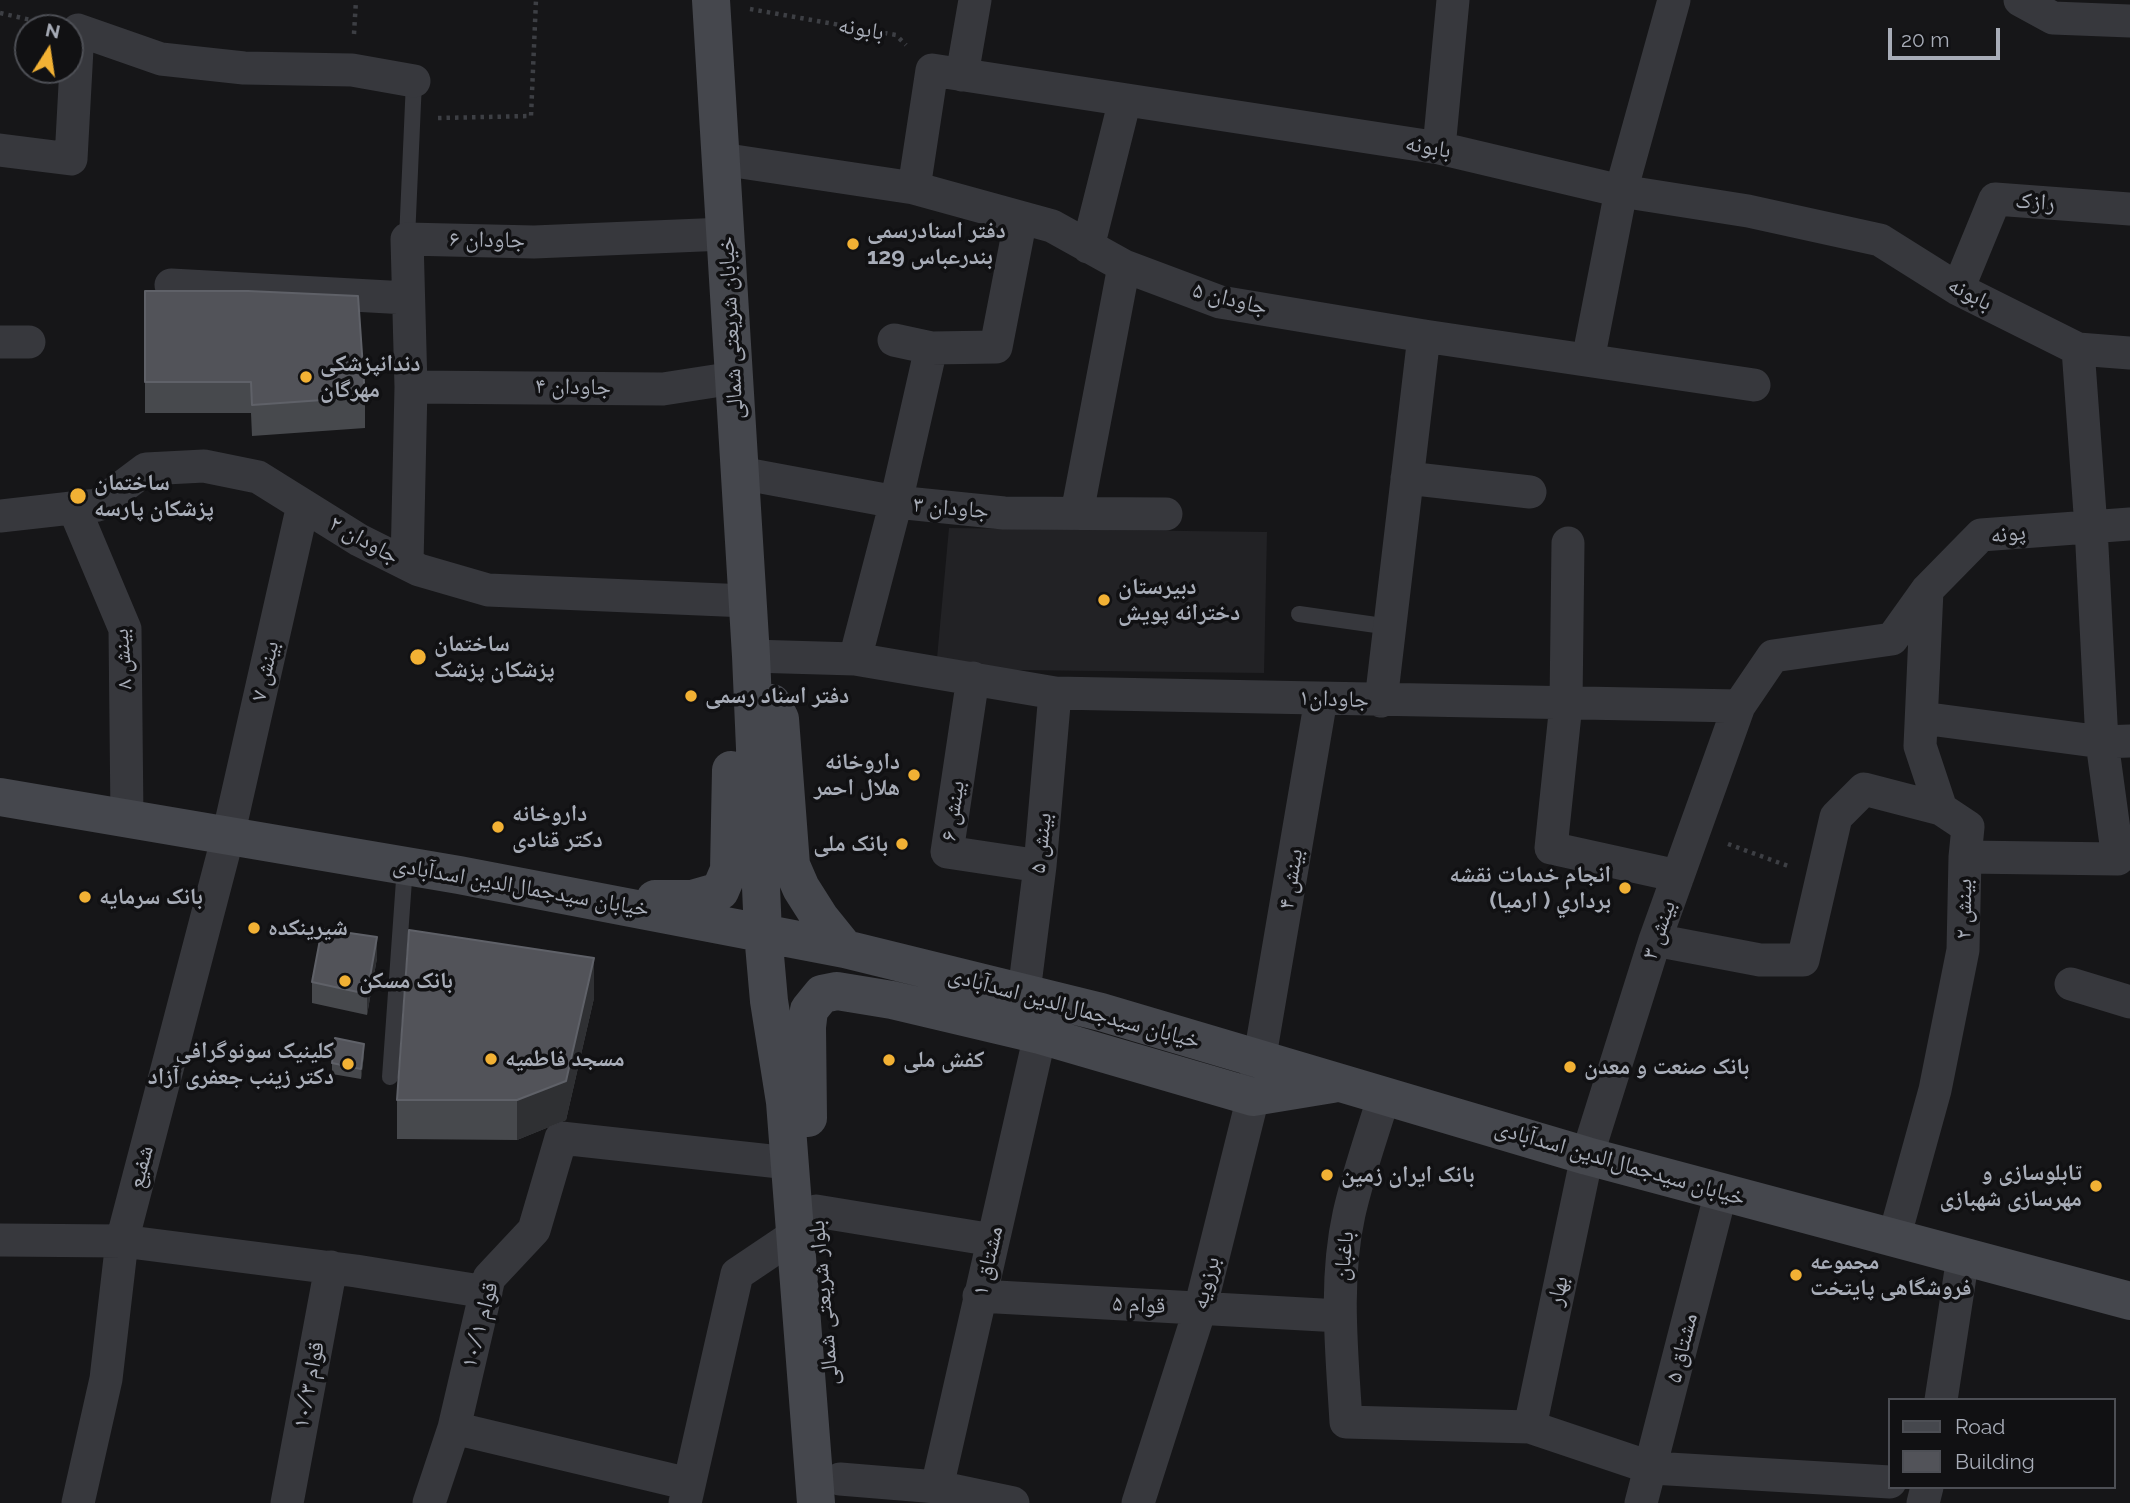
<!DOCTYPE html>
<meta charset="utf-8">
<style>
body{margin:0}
#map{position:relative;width:2130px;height:1503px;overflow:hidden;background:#161618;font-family:Raleway,sans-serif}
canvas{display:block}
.legend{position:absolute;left:1888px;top:1398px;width:228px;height:91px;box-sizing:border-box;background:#111113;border:2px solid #4d4f55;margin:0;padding:9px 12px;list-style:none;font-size:21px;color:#a8adb8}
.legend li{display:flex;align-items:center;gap:14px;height:35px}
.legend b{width:35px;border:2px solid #4d4f55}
.north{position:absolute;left:14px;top:14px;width:70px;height:70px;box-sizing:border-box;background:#111113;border:2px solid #4d4f55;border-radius:50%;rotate:12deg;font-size:19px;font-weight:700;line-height:28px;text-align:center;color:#a8adb8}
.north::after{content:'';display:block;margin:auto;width:24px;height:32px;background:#f2b134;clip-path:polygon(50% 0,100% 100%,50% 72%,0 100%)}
.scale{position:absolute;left:1888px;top:28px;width:112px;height:32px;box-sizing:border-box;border:4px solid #a8adb8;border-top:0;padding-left:9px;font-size:21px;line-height:24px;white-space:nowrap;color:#a8adb8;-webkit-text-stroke:5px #111113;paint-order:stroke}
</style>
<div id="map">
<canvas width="2130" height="1503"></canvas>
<ul class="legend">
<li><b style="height:9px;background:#45474d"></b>Road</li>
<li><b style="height:19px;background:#525359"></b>Building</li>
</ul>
<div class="north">N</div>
<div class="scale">20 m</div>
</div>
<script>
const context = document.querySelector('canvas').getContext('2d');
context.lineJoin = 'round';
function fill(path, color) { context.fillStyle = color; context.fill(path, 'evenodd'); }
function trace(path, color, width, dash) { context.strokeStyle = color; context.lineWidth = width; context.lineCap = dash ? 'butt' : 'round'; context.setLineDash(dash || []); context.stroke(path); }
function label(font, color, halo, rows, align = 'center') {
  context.font = font + ' Raleway,"Noto Naskh Arabic",sans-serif'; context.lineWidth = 7; context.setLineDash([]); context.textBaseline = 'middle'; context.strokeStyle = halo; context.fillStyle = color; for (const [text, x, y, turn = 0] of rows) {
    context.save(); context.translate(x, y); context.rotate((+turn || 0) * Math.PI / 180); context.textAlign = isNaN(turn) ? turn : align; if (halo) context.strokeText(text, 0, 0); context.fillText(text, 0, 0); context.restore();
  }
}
fill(new Path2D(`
 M949 528 1267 532 1264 673 936 669Z`), '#222225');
trace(new Path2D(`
 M750 9 896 35 906 45
 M0 13 44 23
 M354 34 356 0
 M438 118 531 116 536 0
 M1728 844 1788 866`), '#3d3f44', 4.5, [3.5, 5]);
trace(new Path2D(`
 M407 239 414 81
 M1299 614 1390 627
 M390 1077 405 866`), '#37383d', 16);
trace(new Path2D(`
 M2020 0 2053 18 2130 21
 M962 75 975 0
 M1439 148 1453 0
 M0 150 71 159 78 30 161 59 244 68 352 70 414 81
 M721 159 914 188 1052 226 1124 266 1220 302 1424 336 1754 385
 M914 188 932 70 1439 148 1621 191 1748 211 1880 240 1958 289 2078 349 2130 353
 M1088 247 1125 100
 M171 285 407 298
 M1958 289 1995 199 2130 209
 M894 340 931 348 996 347 1021 218
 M0 342H29
 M1588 360 1621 191 1674 0
 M411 387 663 389 734 378
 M740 473 896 502 1004 513 1166 514
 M1407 478 1530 492
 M74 508 125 629 127 819
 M1077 513 1124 266
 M0 516 98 505 146 469 204 466 258 477 359 540 419 570 488 590 747 601
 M1568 543 1566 704 1551 848 1678 876
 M407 564 411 387 407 239 534 242 725 234
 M751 656 855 659 1055 693 1739 706 1773 656 1892 639 1927 590 1981 535 2130 524
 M855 659 896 502 931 348
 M973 678 947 852 1040 866
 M1381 701 1424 336
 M1922 718 2102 742 2091 527 2078 349
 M1965 857 2118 859 2102 742 2130 741
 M1655 940 1760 960H1803L1836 817 1864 789 1941 809
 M2071 984 2130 1002
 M1024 992 1040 866 1055 693
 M1384 1096C1372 1135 1358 1174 1349 1214 1334 1282 1342 1353 1346 1422L1530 1427 1652 1468 1890 1482
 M816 1211 993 1240
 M1894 1238 1935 1090 1963 950 1965 857 1968 827 1941 809 1920 746 1927 590
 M0 1240 122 1241 356 1271 486 1292
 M979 1296 1340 1316
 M1941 1400 1963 1257
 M1530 1427 1587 1156 1655 940 1739 706
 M454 1428 689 1484
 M840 1479 937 1487 1013 1503
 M937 1487 1040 1035
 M78 1503 106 1379 122 1241 228 836 303 505
 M287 1503 331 1267
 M429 1503 454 1428 489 1278 534 1230 561 1138 789 1163
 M685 1503 737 1274 795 1235
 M1138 1503 1200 1309 1253 1097 1321 699
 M1641 1503 1721 1192
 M1923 1503 1927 1487`), '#37383d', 33);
trace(new Path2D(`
 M711 0 751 656 763 933 769 1001 785 1102 816 1503
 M772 703 780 719 791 865 801 888 820 918 845 949
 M0 797 459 875 845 949 1101 1012 1587 1156 2130 1301
 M655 899H692L720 891 729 870 731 770
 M808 1118 807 1027 809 1010 822 994 837 991 892 1000 1040 1035 1253 1097 1332 1084`), '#45474d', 38);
fill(new Path2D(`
 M145 291 365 397V428L252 436 251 413H145Z
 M377 958 367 1015 312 1003V982Z
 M594 998 566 1120 517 1140 397 1139V1100Z
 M364 1055 361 1079 332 1074V1063Z`), '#47494d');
fill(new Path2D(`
 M377 937V958L367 1015V994Z
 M594 958V998L566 1120 517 1140V1100Z
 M364 1044V1055L361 1079V1069Z`), '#2f3033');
const building = new Path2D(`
 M145 291H248L358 296 365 397 252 405 251 382H145Z
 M322 929 377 937 367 994 312 982Z
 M409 930 594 958 566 1081 517 1100H397Z
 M335 1038 364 1044 361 1069 332 1063Z`);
fill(building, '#525359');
trace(building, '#5f6168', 2);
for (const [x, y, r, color] of [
 [853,244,7,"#f2b134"],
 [306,377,7,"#f2b134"],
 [78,496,9,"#f2b134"],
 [1104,600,7,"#f2b134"],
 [418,657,9,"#f2b134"],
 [691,696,7,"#f2b134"],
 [914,775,7,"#f2b134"],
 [498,827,7,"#f2b134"],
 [902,844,7,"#f2b134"],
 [1625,888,7,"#f2b134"],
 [85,897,7,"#f2b134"],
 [254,928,7,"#f2b134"],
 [345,981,7,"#f2b134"],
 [491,1059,7,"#f2b134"],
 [889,1060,7,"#f2b134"],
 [348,1064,7,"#f2b134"],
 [1570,1067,7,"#f2b134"],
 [1327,1175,7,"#f2b134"],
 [2096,1186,7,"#f2b134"],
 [1796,1275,7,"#f2b134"]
]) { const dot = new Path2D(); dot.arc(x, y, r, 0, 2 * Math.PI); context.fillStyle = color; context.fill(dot); trace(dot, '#111113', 2.5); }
label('23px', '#a8adb8', '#111113', [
 ["بابونه",861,29,10],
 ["بابونه",1428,147,10],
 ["رازک",2035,202,4],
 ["جاودان ۶",487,240,1],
 ["بابونه",1970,294,28],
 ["جاودان ۵",1230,299,14],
 ["خیابان شریعتی شمالی",731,328,-93],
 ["جاودان ۴",573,387,1],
 ["جاودان ۳",951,508,5],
 ["پونه",2008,534,-6],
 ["جاودان ۲",364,540,29],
 ["بینش ۸",123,659,-94],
 ["بینش ۷",265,671,-77],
 ["جاودان۱",1334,699,2],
 ["بینش ۶",953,811,-82],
 ["بینش ۵",1041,843,-84],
 ["بینش ۴",1291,879,-81],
 ["خیابان سیدجمال‌الدین اسدآبادی",521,887,10],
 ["بینش ۲",1964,909,-89],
 ["بینش ۳",1659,930,-71],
 ["خیابان سیدجمال‌الدین اسدآبادی",1074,1008,15],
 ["خیابان سیدجمال‌الدین اسدآبادی",1620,1163,16],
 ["شفیع",141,1167,-75],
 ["باغبان",1344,1256,-84],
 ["مشتاق ۱",988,1261,-77],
 ["برزویه",1206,1283,-75],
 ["بهار",1558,1291,-78],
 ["بلوار شریعتی شمالی",824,1303,-95],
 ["قوام ۵",1139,1305,3],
 ["قوام ۱۰/۱",480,1325,-75],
 ["مشتاق ۵",1682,1348,-76],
 ["قوام ۱۰/۳",309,1385,-79]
]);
label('bold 23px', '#a8adb8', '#111113', [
 ["دفتر اسنادرسمی",867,231],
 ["129 بندرعباس",867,257],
 ["دندانپزشکی",320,364],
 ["مهرگان",320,390],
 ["ساختمان",94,483],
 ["پزشکان پارسه",94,509],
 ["دبیرستان",1118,587],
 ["دخترانه پویش",1118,613],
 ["ساختمان",434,644],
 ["پزشکان پزشک",434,670],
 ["دفتر اسناد رسمی",705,696],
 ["داروخانه",900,762,"right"],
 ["هلال احمر",900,788,"right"],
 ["داروخانه",512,814],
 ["دکتر قنادی",512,840],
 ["بانک ملی",888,844,"right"],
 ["انجام خدمات نقشه",1611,875,"right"],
 ["برداري ( ارميا)",1611,901,"right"],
 ["بانک سرمایه",99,897],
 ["شیرینکده",268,928],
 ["بانک مسکن",359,981],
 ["کلینیک سونوگرافی",334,1051,"right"],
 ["دکتر زینب جعفری آزاد",334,1077,"right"],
 ["مسجد فاطمیه",505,1059],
 ["کفش ملی",903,1060],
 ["بانک صنعت و معدن",1584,1067],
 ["تابلوسازی و",2082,1173,"right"],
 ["مهرسازی شهبازی",2082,1199,"right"],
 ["بانک ایران زمین",1341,1175],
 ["مجموعه",1810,1262],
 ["فروشگاهی پایتخت",1810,1288]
], 'left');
</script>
